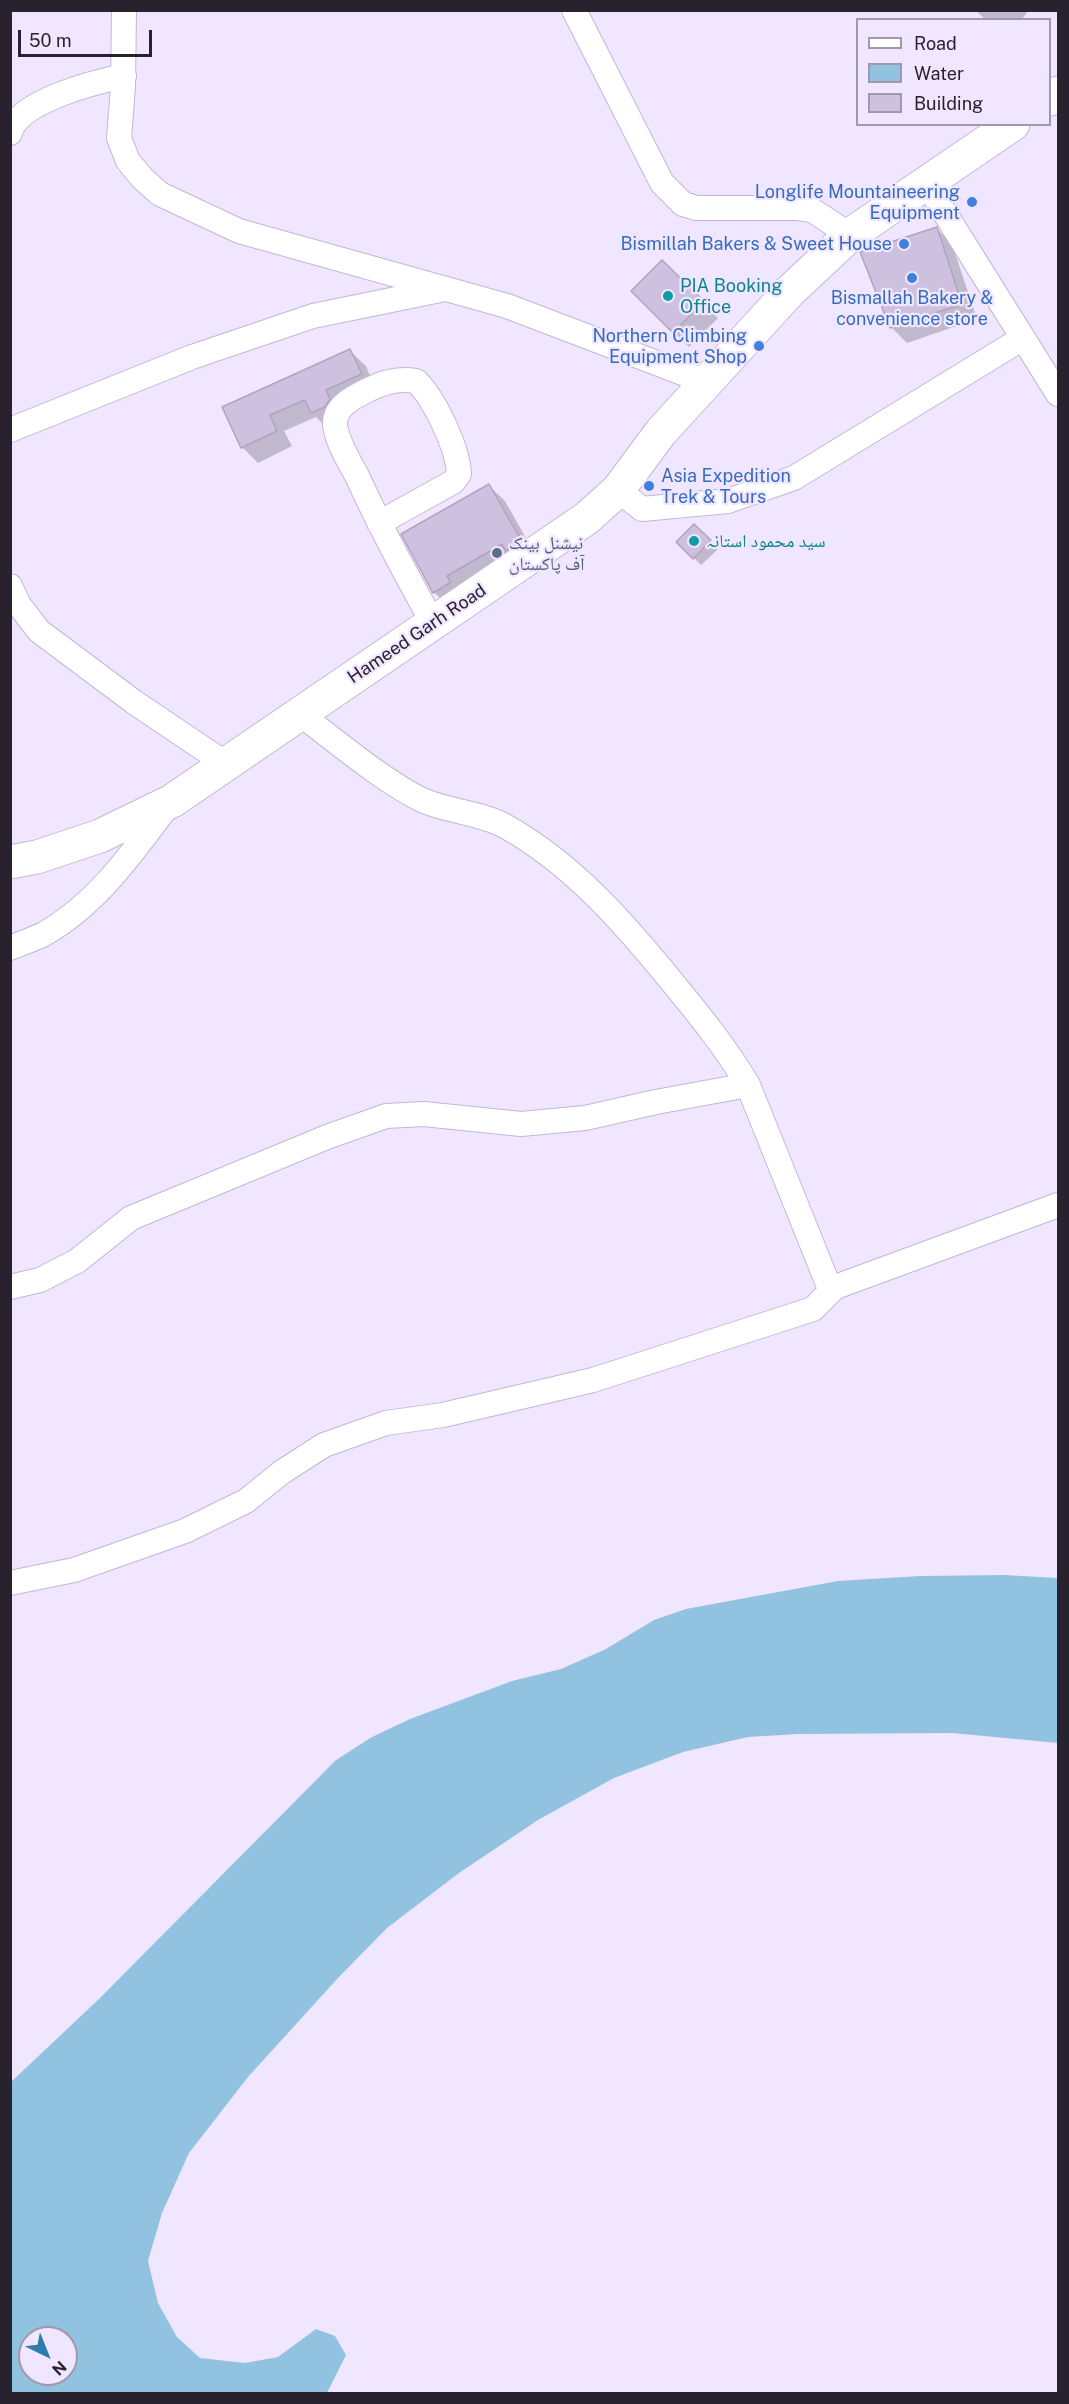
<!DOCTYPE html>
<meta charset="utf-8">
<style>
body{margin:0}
#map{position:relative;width:1069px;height:2404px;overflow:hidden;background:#f1e6ff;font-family:"Public Sans",sans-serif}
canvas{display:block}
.frame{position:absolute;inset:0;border:12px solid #27222e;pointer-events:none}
.legend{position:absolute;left:856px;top:18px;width:195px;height:108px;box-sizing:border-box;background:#f1e6ff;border:2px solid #a098ab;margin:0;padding:8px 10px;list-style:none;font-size:18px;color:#27222e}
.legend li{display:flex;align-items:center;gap:12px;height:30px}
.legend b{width:30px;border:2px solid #a098ab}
.north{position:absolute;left:18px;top:2326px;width:60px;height:60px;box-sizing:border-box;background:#f1e6ff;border:2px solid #a098ab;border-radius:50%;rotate:137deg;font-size:16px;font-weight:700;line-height:24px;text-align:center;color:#27222e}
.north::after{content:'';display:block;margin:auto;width:21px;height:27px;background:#2c7dae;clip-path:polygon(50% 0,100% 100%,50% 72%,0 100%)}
.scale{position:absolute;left:18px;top:30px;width:134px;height:27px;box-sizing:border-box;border:3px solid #27222e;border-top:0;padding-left:8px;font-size:18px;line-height:21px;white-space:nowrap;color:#27222e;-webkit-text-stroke:4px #f1e6ff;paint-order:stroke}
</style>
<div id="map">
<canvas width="1069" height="2404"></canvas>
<div class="frame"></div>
<ul class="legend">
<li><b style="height:8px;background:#fff"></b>Road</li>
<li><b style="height:16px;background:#91c3e1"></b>Water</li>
<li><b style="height:16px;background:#cec1e0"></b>Building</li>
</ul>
<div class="north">N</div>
<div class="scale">50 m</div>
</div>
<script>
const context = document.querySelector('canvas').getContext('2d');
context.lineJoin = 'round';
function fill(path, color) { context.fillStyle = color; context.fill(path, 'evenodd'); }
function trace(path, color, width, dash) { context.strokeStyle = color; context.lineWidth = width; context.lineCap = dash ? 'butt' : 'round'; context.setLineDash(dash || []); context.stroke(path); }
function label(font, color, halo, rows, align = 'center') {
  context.font = font + ' "Public Sans","Noto Naskh Arabic",sans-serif'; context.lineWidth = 4.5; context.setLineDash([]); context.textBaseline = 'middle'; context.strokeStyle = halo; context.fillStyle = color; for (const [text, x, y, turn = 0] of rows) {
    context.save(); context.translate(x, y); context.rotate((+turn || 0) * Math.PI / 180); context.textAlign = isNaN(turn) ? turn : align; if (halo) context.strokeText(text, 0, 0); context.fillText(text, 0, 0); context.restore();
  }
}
fill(new Path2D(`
 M1004 1575 1058 1578V1743L952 1733 798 1734 748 1737 683 1752 614 1778 538 1820 459 1873 387 1928 338 1978 248 2077 189 2153 162 2213 148 2261 158 2303 177 2337 200 2358 245 2363 278 2357 316 2329 335 2336 346 2355 327 2393H11V2082L100 1998 336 1760 372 1737 410 1719 512 1681 561 1669 606 1649 654 1620 686 1609 838 1581 920 1576ZM30 2338H66V2374H30Z`), '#91c3e1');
fill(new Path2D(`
 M975 10H1029L1021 20H986Z
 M936 228 952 244 977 319 907 343 891 327Z
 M662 262 718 318 689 347 633 291Z
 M350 351 366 366 376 390 327 428 316 417 284 431 292 446 258 463 242 447 224 408Z
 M489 486 505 501 536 556 449 607 434 592Z
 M694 526 718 549 701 565 678 542Z`), '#0003');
const building = new Path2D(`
 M937 227 962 304 890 328 860 252Z
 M662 260 704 301 673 333 631 291Z
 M350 349 362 374 326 390 330 399 325 407 311 413 305 400 270 415 277 431 241 448 222 407Z
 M489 484 521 540 506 551 502 544 447 576 451 582 433 593 401 534Z
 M694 524 711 540 693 559 676 542Z`);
fill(building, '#cec1e0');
trace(building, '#b0a3c1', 1.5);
const minor = new Path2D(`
 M124 10 123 87 119 138 128 161 143 179 160 194 239 231 507 306 709 383
 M574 10 662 183 683 204 696 208H797L812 210 850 235
 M10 133C18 101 95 82 124 76
 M926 183 1058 394
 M10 430 192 357 313 316 445 289
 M618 490 642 509 728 501 794 478 1023 338
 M379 523 453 482 459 474C458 449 435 399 416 381 399 378 383 382 368 390 354 397 334 406 335 425 337 442 349 461 357 476 380 526 406 575 433 623
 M10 586 19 605 39 631 134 702 226 764
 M300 714C336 741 383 781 422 800 449 812 479 812 505 826 573 864 624 923 673 983 700 1016 726 1048 748 1085L830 1289 1058 1205
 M10 948C22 943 34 939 44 934 97 904 133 852 168 805
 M10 1287 40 1280 77 1261 131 1218 327 1137 386 1116 424 1114 521 1124 585 1118 656 1102 748 1085
 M10 1583 74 1570 185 1531 246 1501 282 1472 324 1445 386 1423 443 1415 593 1380 813 1309 834 1288`);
const highway = new Path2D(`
 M1050 99 1058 93
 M10 862 37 857 100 836 172 801 587 518 618 490 661 432 789 292 850 235 1013 124`);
trace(minor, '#c3b7d5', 26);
trace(highway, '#c3b7d5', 35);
trace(minor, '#fff', 24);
trace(highway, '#fff', 33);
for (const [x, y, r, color] of [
 [972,202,6,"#3f7fe0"],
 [904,244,6,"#3f7fe0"],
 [912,278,6,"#3f7fe0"],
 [668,296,6,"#0f9aa8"],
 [759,346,6,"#3f7fe0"],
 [649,486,6,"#3f7fe0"],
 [694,541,6,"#0f9aa8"],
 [497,553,6,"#5c6f8a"]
]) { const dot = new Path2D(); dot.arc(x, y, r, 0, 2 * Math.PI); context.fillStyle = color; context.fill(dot); trace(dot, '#f1e6ff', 2); }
label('18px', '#366cbe', '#f1e6ff', [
 ["Longlife Mountaineering",960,192],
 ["Equipment",960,213],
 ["Bismillah Bakers & Sweet House",892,244],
 ["Bismallah Bakery &",912,298,"center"],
 ["convenience store",912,319,"center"],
 ["Northern Climbing",747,336],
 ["Equipment Shop",747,357],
 ["Asia Expedition",661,476,"left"],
 ["Trek & Tours",661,497,"left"]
], 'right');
label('18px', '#0d838f', '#f1e6ff', [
 ["PIA Booking",680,286],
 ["Office",680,307],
 ["سید محمود استانہ",706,541]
], 'left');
label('18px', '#4e5e75', '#f1e6ff', [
 ["نیشنل بینک",509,543],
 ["آف پاکستان",509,564]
], 'left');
label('18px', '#27222e', '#f1e6ff', [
 ["Hameed Garh Road",417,634,-34]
]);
</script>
